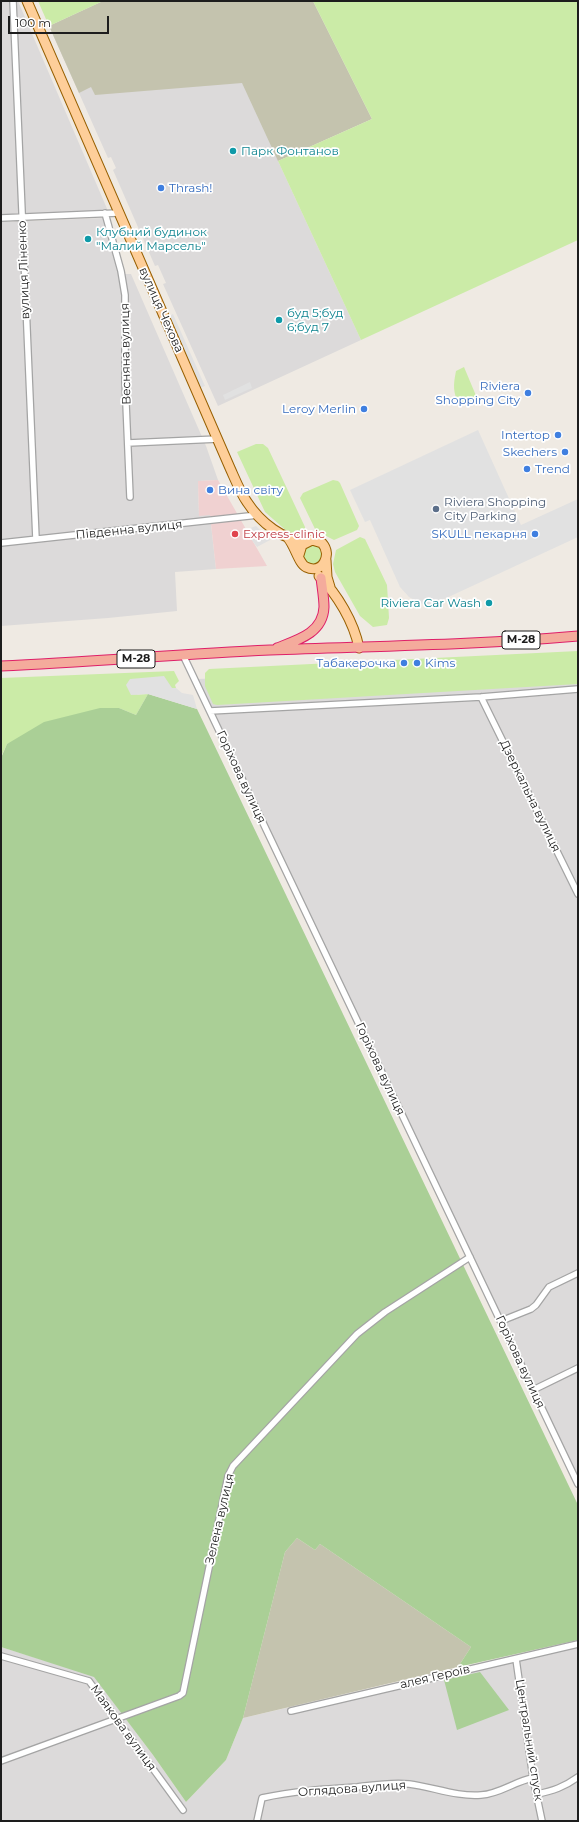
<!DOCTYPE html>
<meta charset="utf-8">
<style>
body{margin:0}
#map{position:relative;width:579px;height:1822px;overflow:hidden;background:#efeae3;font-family:Montserrat,sans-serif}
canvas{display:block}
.frame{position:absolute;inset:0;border:2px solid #1d1d1d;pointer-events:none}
.scale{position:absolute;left:8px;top:16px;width:101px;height:18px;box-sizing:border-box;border:2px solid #1d1d1d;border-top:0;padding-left:5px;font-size:12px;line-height:14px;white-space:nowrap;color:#1d1d1d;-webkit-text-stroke:3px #fff;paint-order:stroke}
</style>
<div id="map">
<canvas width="579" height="1822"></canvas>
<div class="frame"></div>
<div class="scale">100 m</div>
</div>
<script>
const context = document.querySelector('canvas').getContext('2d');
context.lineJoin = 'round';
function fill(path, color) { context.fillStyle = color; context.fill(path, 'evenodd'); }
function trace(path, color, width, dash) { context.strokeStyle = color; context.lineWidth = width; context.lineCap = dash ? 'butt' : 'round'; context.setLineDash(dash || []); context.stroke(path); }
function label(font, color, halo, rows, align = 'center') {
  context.font = font + ' Montserrat,sans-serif'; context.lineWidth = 3.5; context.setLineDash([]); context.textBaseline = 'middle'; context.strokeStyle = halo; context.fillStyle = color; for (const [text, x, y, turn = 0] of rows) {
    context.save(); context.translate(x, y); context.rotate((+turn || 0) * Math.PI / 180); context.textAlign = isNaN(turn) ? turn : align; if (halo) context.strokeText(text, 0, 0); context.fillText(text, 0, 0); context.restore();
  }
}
fill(new Path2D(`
 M1 1H18L108 211 1 215Z
 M103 1H313L278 161 361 340 218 406 163 284 166 283 158 265 155 266 113 170 116 168 111 157 108 158 49 26Z
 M103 218 124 274H131L206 446 218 480 198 481 199 515H210L216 569 175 572 177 611 108 618 1 626V222Z
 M578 662V1479L198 679Z
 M578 1640V1821H1V1647L94 1676 153 1755 186 1802 226 1760 243 1718Z`), '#dcdada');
fill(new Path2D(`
 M218 480 267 566 216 569 210 515 199 516 198 481Z`), '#f0d1d1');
fill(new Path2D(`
 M103 1H313L372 119 278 161 242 83 95 95 91 87 79 93 49 26Z
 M297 1538 315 1550 320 1544 471 1647 458 1667 243 1718 285 1552Z`), '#c4c3ae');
fill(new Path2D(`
 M38 1H103L49 26Z
 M313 1H578V240L361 340 278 161 372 119Z
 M464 367 477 398 459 406C453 391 453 386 456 371Z
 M256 444H263L268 448 305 527V533L303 536 289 533 265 512 237 452Z
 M333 480 338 481 340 483 359 526 357 530 334 540 316 531 300 498 303 493Z
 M360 537 365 539 387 585 389 618 387 625 373 627 360 616 335 572 333 564 336 550Z
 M317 543 325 555 315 566 304 562 301 551 303 548Z
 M578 651V684L217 705 213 704 205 686V673L209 669Z
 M174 671 179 681 175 685 176 688 174 689 131 695 148 694 136 715 119 708 7 744 1 757V678Z`), '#cbeba7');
fill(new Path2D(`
 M148 694 197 709 578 1505V1640L458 1667 471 1647 320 1544 315 1550 297 1538 285 1552 243 1718 226 1760 186 1802 153 1755 94 1677 1 1647V758L7 744 44 722 100 708H119L136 715Z
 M480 1672 509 1710 457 1730 444 1680Z`), '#aacf96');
fill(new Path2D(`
 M173 314 205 386 200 388 169 316Z
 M250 382 252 388 225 400 223 395Z
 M478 430 521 525 578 499V537L429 606 422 604 409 597 400 587 370 520 365 522 350 490Z
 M256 526 270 540 257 547 244 530Z
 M164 676 172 688H176L182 693 193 695 197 709 148 694 131 695 126 685 130 679Z`), '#e1e1e1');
const minor = new Path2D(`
 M13 1 36 539
 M105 213 121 271 125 295V380L130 497
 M1 218 118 213
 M128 443 218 439
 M1 543 258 515
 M183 655 578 1484
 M481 697 578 894
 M210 711 481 697 578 689
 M501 1321 531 1309 536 1305 549 1287 578 1273
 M533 1390 578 1368
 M1 1656 89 1681 183 1810
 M516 1659 533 1778 542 1821
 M291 1711 578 1644
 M1 1761 179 1696 183 1693 228 1476 233 1466 357 1334 385 1312 470 1257
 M537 1794C553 1791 564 1787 578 1777
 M257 1821 262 1798C293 1791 325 1789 357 1787 374 1785 392 1782 409 1784 433 1787 457 1797 481 1795 500 1794 515 1781 533 1778`);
const primary = new Path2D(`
 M27 1 230 468C235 479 240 492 247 502 260 522 284 542 308 541
 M288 538C295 546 299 564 306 567 322 575 333 555 322 543L312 540 302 545 299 555
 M326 560 327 577 330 587
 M319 576C337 594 354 622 359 648`);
const trunk = new Path2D(`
 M277 648C298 640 323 633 324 607 324 598 322 587 321 578
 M1 666C91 662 180 654 270 650 373 646 475 645 578 636`);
trace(minor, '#a4a4a4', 8);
trace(primary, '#975f00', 11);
trace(trunk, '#de1f68', 11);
trace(minor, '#fff', 5.5);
trace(primary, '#fece99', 9);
trace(trunk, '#f4ab9c', 9);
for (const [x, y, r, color] of [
 [233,151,4,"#0f9aa8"],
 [161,188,4,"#3f7fe0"],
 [88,239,4,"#0f9aa8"],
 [279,320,4,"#0f9aa8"],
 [528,393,4,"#3f7fe0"],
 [364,409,4,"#3f7fe0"],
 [558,435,4,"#3f7fe0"],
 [565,452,4,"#3f7fe0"],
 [527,469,4,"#3f7fe0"],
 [210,490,4,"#3f7fe0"],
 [436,509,4,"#5c6f8a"],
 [235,534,4,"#e0444e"],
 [535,534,4,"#3f7fe0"],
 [489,603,4,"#0f9aa8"],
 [404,663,4,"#3f7fe0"],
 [417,663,4,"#3f7fe0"]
]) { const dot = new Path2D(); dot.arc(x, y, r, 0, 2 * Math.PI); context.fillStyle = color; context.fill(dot); trace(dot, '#fff', 1.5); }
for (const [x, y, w] of [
 [521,640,38],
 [136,659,38]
]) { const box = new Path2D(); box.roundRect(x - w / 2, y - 9, w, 18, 3); context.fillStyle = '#fff'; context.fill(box); trace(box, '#1d1d1d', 1); }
label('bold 11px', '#1d1d1d', null, [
 ["М-28",521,640],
 ["М-28",136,659]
]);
label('12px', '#0d838f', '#fff', [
 ["Парк Фонтанов",241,151],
 ["Клубний будинок",96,232],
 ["\"Малий Марсель\"",96,246],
 ["буд 5;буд",287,313],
 ["6;буд 7",287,327],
 ["Riviera Car Wash",481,603,"right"]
], 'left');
label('12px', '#366cbe', '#fff', [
 ["Thrash!",169,188,"left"],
 ["Riviera",520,386],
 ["Shopping City",520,400],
 ["Leroy Merlin",356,409],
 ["Intertop",550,435],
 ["Skechers",557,452],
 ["Trend",535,469,"left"],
 ["Вина світу",218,490,"left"],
 ["SKULL пекарня",527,534],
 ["Табакерочка",396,663],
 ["Kims",425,663,"left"]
], 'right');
label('12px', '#1d1d1d', '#fff', [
 ["вулиця Ліненко",24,270,-92],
 ["вулиця Чехова",161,310,66],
 ["Весняна вулиця",126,354,-91],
 ["Південна вулиця",129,530,-6],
 ["Горіхова вулиця",241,777,65],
 ["Дзеркальна вулиця",530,796,64],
 ["Горіхова вулиця",380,1069,65],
 ["Горіхова вулиця",520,1362,65],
 ["Зелена вулиця",220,1519,-77],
 ["алея Героїв",435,1677,-13],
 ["Маякова вулиця",123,1728,54],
 ["Центральний спуск",529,1740,81],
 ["Оглядова вулиця",352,1789,-4]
]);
label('12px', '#4e5e75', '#fff', [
 ["Riviera Shopping",444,502],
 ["City Parking",444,516]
], 'left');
label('12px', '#be3a42', '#fff', [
 ["Express-clinic",243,534]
], 'left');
</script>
